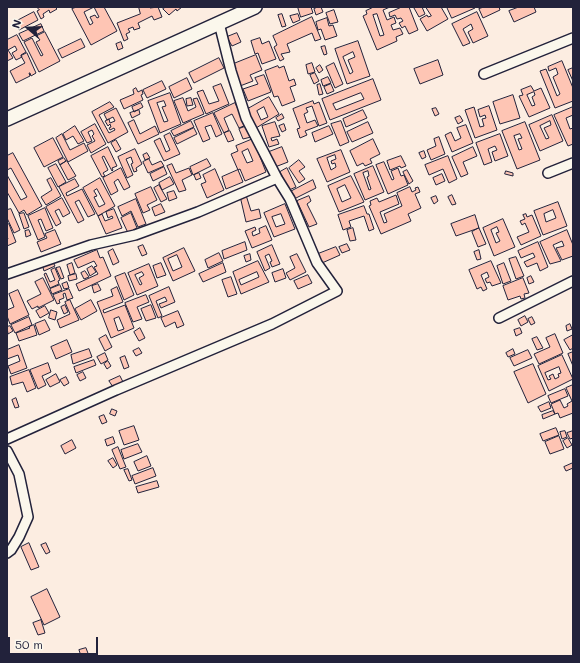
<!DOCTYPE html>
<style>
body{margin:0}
#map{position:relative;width:580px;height:663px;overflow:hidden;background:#fcede1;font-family:Mali,sans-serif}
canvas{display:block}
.frame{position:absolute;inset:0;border:8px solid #22223b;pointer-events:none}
.north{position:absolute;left:8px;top:8px;width:40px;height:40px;-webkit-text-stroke:3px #fbf7ec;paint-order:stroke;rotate:289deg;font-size:11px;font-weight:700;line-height:16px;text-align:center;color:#22223b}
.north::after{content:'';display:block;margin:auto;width:14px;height:18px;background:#22223b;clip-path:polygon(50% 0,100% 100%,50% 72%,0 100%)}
.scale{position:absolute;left:8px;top:637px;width:90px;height:18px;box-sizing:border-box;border:2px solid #22223b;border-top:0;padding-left:5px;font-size:12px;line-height:14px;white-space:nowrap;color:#22223b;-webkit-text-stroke:3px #fbf7ec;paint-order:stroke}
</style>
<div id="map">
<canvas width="580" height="663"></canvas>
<div class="frame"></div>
<div class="north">N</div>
<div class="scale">50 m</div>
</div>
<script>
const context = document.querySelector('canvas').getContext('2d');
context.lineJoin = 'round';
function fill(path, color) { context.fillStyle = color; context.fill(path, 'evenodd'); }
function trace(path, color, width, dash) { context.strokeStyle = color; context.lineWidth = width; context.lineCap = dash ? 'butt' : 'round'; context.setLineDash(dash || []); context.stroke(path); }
const building = new Path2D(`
 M37 7H55L57 9 50 13 49 10 43 14 44 17 41 19 37 11 39 10Z
 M77 7H94L84 12 90 25 93 23 90 17 95 15 97 18 99 17 94 7H104L117 31 91 45 72 9Z
 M139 7H149L150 8 158 7 162 17 154 20 152 16 138 23 140 28 134 30 133 27 128 29 130 32 126 34 128 39 124 41 117 23 140 14Z
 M166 7H182L177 11 176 9 169 15 163 9Z
 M298 7H311L313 13 301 17Z
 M318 7H321L323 12 316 15 314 9Z
 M374 7H390L383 10 387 20 394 17 396 23 391 25 393 30 400 28 403 34 396 37 397 41 377 50 363 16 367 14 366 11ZM377 14 384 35 380 36 373 15Z
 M402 7H409L418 30 409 34 405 26 402 28 399 23 403 21 401 18 397 19 395 15 390 17 389 13Z
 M415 7H422L425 14 419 17 414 8Z
 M426 7H441L448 19 427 31 420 19 427 15 428 17 431 16Z
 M447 7H474L475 8 452 18Z
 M484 7H499L500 10 483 18 479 9Z
 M519 7H534L536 12 514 22 509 11Z
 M334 10 338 22 330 24 326 13Z
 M34 12 38 20 19 30 15 22Z
 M477 12 488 36 473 43 468 32 473 29 471 24 463 29 470 43 463 46 452 24Z
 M282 14 286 26 282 27 278 15Z
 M298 14 300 20 293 23 290 16Z
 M312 17 321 39 315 41 312 33 287 44 290 52 281 54 284 59 280 61 274 47 277 45 273 36Z
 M327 18 329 26 333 25 337 36 325 40 321 29 318 30 316 22Z
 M41 24 44 31 23 41 19 34Z
 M45 32 60 61 39 72 24 42 32 38 41 56 43 55 36 42 40 40 37 36Z
 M237 33 241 42 232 46 227 37Z
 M17 35 26 52 21 55 22 57 16 60 12 53 17 50 15 46 8 50 13 58 7 61V40Z
 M260 38 262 44 269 41 276 59 262 64 258 53 255 54 251 41Z
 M81 39 85 47 62 58 58 50Z
 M358 41 370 76 347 84 335 49ZM353 52 355 57 348 60 353 72 350 74 343 57Z
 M121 42 123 48 118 50 116 44Z
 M325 46 327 54 324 55 321 47Z
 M27 53 36 73 31 76 30 73H29L30 76 16 83 10 71 25 63 21 56Z
 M256 55 262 70 250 75 253 81 240 86 231 65Z
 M219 58 224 68 194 83 189 73Z
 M438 60 443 75 420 84 414 69Z
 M562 61 573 88V101L555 108 540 71 546 69 557 96 560 94 553 77 558 74 556 68 549 71 548 67Z
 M312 63 315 72 308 74 306 65Z
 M334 63 343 84 335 88 326 67Z
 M320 65 323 70 319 73 316 68Z
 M278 66 279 68 284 66 289 81 294 79 296 85 290 87 295 101 282 106 278 96 274 97 265 71Z
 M573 68V81L568 70Z
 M315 73 319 81 314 84 310 75Z
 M264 75 271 92 248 101 243 89 258 84 255 78Z
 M328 77 331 83 323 86 321 80Z
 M187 78 192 89 174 98 169 87Z
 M373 79 381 100 330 120 322 99ZM361 93 364 99 336 110 333 104Z
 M162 81 166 89 147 98 143 90Z
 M221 84 229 104 206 114 197 92 203 90 209 104 219 101 213 87Z
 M320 84 323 94 319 95 317 85Z
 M331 84 334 91 327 94 324 87Z
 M531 86 534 91 541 88 550 108 529 117 519 96 523 95 521 90ZM534 92 535 95 532 97 535 105 532 106 527 95Z
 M136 88 138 92 142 90 143 94 141 95 143 100 124 109 120 100 134 94 133 90Z
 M170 93 181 124 160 133 148 101ZM164 101 166 106 162 107 168 121 164 122 157 103Z
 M513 95 520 118 500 124 493 102Z
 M269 97 279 114 256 128 246 110ZM264 107 268 117 261 120 257 111Z
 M183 98 188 111 196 107 193 99 197 98 204 114 183 123 174 101Z
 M191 98 193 105 187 106 186 99Z
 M313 101 314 104 319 102 327 123 319 126 312 106 306 108 308 112 304 114 307 123 315 120 318 126 305 131 307 135 300 138 297 129 300 128 293 109Z
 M110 102 114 107 99 115 109 133 115 130 114 128 110 130 109 128 111 127 110 124 108 126 105 121 109 119 110 123 115 121 113 117 107 120 104 114 116 108 128 132 108 143 92 112Z
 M141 103 143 107 134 112 132 107Z
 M235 103 246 125 239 128 232 114 224 118 229 130 224 133 214 113Z
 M489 106 497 130 475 138 465 110 474 107 480 127 484 126 482 119 486 118 485 115 480 117 478 110Z
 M573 107V115L566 118 570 129 573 128V144L568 146 554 115Z
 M436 108 439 114 435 116 432 109Z
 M139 110 140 114 132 118 130 113Z
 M363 110 367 118 346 127 343 119Z
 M213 113 222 134 216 137 211 125 205 127 210 139 203 142 194 121Z
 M282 114 284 118 278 121 276 118Z
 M552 115 563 141 540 151 529 125ZM550 121 551 125 544 128 549 138 546 139 540 126Z
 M460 116 463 121 458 124 455 118Z
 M134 120 140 134 155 126 159 134 138 144 128 123Z
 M191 121 194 127 174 136 171 131Z
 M341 121 349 142 340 146 331 124Z
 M275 122 280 136 271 138 272 141 277 139 279 144 269 147 262 126Z
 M368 122 373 133 352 142 347 132Z
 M525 122 540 160 517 169 502 131ZM520 134 522 138 518 139 522 149 519 150 514 136Z
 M95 124 106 144 91 153 87 145 95 141 92 136 94 134 92 130 88 132 92 141 87 143 81 132Z
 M284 124 286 130 282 132 279 126Z
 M466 125 473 143 452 152 445 135 451 132 455 141 461 138 457 128Z
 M75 126 84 141 78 144 73 136 66 140 63 134Z
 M247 126 251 137 243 139 239 129Z
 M329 126 333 134 315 142 312 133Z
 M194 128 197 134 177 144 174 138Z
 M230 131 234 140 228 142 224 133Z
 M170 133 180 154 164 161 154 141 160 138 166 152 170 150 164 136Z
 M62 134 70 150 84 143 88 151 68 162 56 138Z
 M500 134 508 156 495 161 492 152 497 150 495 146 488 149 492 162 484 165 476 143Z
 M439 137 445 154 431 160 427 150 436 146 434 139Z
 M53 138 63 157 44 167 34 148Z
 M253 139 266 172 245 181 240 169 238 170 231 154 238 151 236 146ZM248 149 253 161 247 163 242 152Z
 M373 139 380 154 370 159 372 163 365 166 363 163 357 166 350 151Z
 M116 140 121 149 116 152 111 143Z
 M108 147 117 166 112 168 113 170 112 171 104 156 102 157 108 170 103 173 105 176 102 177 91 156Z
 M282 147 288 162 275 167 269 152Z
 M473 147 477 156 463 162 468 174 461 177 452 157Z
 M135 149 142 164 136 168 137 171 134 172 131 164 133 163 131 157 126 159 133 175 127 178 118 157Z
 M341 150 350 172 327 182 317 159ZM335 155 336 159 331 161 332 164 335 163 336 167 331 170 327 158Z
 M424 151 426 157 422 159 419 153Z
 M13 153 42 206 27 215 24 210 19 213 7 192V175L21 200 27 197 11 168 7 170V156Z
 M147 153 150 158 145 160 143 155Z
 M401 156 406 166 401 168 400 166 390 170 387 161Z
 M448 156 457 179 449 183 443 169 429 175 425 165Z
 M64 158 66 161 60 165 58 161Z
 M149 159 152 165 161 161 164 166 148 173 143 162Z
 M207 159 211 166 193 175 190 167Z
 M299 160 305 167 299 171 305 179 299 183 289 168Z
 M67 161 76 176 68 180 60 165Z
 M384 162 392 180 394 179 391 171 398 168 401 176 404 175 408 185 388 194 376 165Z
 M56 164 66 182 58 187 48 168Z
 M172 164 176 173 189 168 192 175 182 180 186 190 179 192 167 166Z
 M373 166 384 192 365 200 354 174ZM368 171 369 176 367 177 371 189 369 190 363 173Z
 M164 167 167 174 153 181 150 174Z
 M121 168 130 187 124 190 118 179 114 182 118 191 111 195 103 178Z
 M287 168 296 187 289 190 280 172Z
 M215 169 224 190 207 198 201 184 206 182 203 175Z
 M238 170 243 182 226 189 222 177Z
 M407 170 413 181 409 184 403 172Z
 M506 171 513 173V176L505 174Z
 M199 173 201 178 196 180 194 175Z
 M442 174 445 181 436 185 433 178Z
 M351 176 364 202 339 212 328 186ZM345 185 351 198 342 202 337 189Z
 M170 177 174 184 162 190 159 183Z
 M51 178 61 196 46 205 41 197 52 190 47 180Z
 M100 178 115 206 98 216 83 188ZM97 189 105 204 99 207 94 197 97 196 94 191Z
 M75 179 79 186 66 193 67 196 82 189 95 214 88 217 79 200 75 202 84 220 78 223 59 187Z
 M313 180 316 188 294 199 290 192Z
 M159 185 167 199 161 202 154 188Z
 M151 187 157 200 147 205 150 210 143 213 135 194Z
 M410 187 412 192 416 190 415 188 418 187 420 192 415 194 421 208 408 214 411 221 381 234 369 206 371 205 370 201 377 198 379 202 396 195 399 204 380 212 384 223 387 222 384 214 402 206 397 193Z
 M174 191 177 198 169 201 167 193Z
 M246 195 251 211 259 209 261 218 246 222 240 196Z
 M452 195 456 204 452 205 448 197Z
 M309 196 311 201 307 204 317 224 309 227 297 201Z
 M436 196 438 201 434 204 431 198Z
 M62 198 70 213 63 217 59 209 55 211 61 223 56 226 46 207Z
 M136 199 146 224 138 227 131 211 122 216 118 207Z
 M558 202 567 226 543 235 534 211ZM553 210 556 218 546 222 544 214Z
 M161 204 165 212 155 216 152 208Z
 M285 204 295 229 274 237 264 213ZM281 214 285 224 276 227 272 217Z
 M364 206 367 214H369L374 229 369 231 364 216 349 221 351 227 343 230 338 215Z
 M45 208 53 228 46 231 41 219 38 220 45 237 38 240 28 216Z
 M11 209 20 230 14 233 7 218V210Z
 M114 209 122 228 106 234 98 216 102 214 105 221 113 218 112 216 108 218 106 212Z
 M24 213 29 227 24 229 19 214Z
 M131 213 137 228 128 233 121 218Z
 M526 214 527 217 532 215 541 236 521 245 517 237 529 232 525 223 522 225 520 221 525 219 523 215Z
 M475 215 479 228 456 236 451 224Z
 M503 219 515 247 494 256 483 228ZM497 227 499 232 496 233 500 241 496 243 491 230Z
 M9 224 16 242 7 246V240L8 239 7 236V225Z
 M266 226 272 240 252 248 245 231 255 227 256 230 252 232 253 236 260 233 259 229Z
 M353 228 356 240 350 241 347 230Z
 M479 228 486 244 478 247 472 232Z
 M29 230 31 235 26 237 25 231Z
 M55 230 61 244 41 252 37 242 47 238 45 234Z
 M567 230 573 245V256L562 260 556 248 564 246 562 241 553 245 561 261 550 264 540 242Z
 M245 242 247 250 224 259 222 251Z
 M538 242 548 267 540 271 537 263 527 267 524 262 535 257 533 253 521 258 518 251Z
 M347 244 350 250 342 253 339 247Z
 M143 245 147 254 142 256 138 247Z
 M272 245 280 264 272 267 270 262 272 261 269 254 265 256 270 268 265 271 257 252Z
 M336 247 340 255 322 263 318 254Z
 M184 248 195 271 173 281 163 258ZM177 255 182 267 173 271 168 259Z
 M113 249 119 262 113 265 108 252Z
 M97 250 100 258 103 257 111 276 79 291 76 284 98 274 94 267 97 266 94 261 78 268 74 260Z
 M479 250 481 259 477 260 474 252Z
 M219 253 223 261 208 268 205 260Z
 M250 254 251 260 246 262 244 256Z
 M297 254 306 272 290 280 286 273 295 268 290 257Z
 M516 257 524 276 516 279 509 259Z
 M52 260 55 266 44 271 42 264Z
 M258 261 269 282 241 294 233 272ZM257 272 259 277 241 285 239 280Z
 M491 261 501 283 492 286 490 282 487 283 485 279 489 277 487 272 481 275 487 289 483 291 481 287 477 289 469 270Z
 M72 263 75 273 70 275 67 265Z
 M161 263 166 275 157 278 153 266Z
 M223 263 226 272 203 282 199 274Z
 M504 263 511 281 503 284 497 266Z
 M149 264 158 286 137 295 128 273ZM142 272 144 275 139 278 142 284 140 285 135 275Z
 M92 266 96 272 90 276 87 269Z
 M60 267 64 278 61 279 56 268Z
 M55 268 60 280 58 281 59 284 50 288 44 274 46 273 50 282 55 280 51 270Z
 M283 269 286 278 275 282 272 273Z
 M85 271 89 277 84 279 81 273Z
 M125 273 134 295 124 300 115 277Z
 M76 274 77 279 69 281 68 276Z
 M308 275 312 283 298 289 294 281Z
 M531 276 534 282 529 284 527 278Z
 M231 277 237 294 228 297 222 280Z
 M43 278 54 300 38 308V306L32 309 27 301 41 294 35 282Z
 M523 278 529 293 524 294 525 298 521 299 520 296 508 300 503 286Z
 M67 282 69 288 64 289 62 284Z
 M98 284 101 290 94 293 92 286Z
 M60 285 62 290 52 294 50 289Z
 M117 287 123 302 103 310 104 313 125 305 134 328 111 338 97 302 113 296 111 290ZM119 317 124 329 118 331 114 319Z
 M169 287 175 302 161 308 159 304 167 301 165 297 156 301 162 316 158 318 149 296Z
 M69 289 73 298 67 300 65 293 63 294 64 298 59 300 60 303 57 304 53 295Z
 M18 290 29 315 10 324 7 316V310L14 307 9 294Z
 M146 295 149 302 137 307 142 319 133 322 125 303Z
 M70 300 79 320 60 328 57 320 70 314 65 302Z
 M91 300 97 311 81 320 75 309Z
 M65 305 68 312 64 314 61 307Z
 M151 305 156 318 146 321 141 309Z
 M45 306 49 313 40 318 36 311Z
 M51 310 57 312 55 320 49 318Z
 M178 311 184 325 177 328 175 322 165 327 161 318Z
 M525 316 528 322 521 326 518 320Z
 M29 317 32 325 15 333 11 325Z
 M532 317 535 323 531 325 528 319Z
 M45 320 50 330 39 335 35 324Z
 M570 324 572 329 567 331 566 326Z
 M34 325 37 335 19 341 16 333 30 328 29 327Z
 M10 326 13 331 8 334 7 327Z
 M140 328 145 338 139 341 134 332Z
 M520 328 522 333 516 336 514 330Z
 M555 334 563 353 539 364 534 354 550 347 546 338Z
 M106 335 112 347 105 351 99 339Z
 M573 335V348L570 350 564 340Z
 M537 337 543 348 537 350 532 339Z
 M67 340 72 352 56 359 51 347Z
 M19 345 27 368 11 374 8 366 20 361 18 355 7 359V350Z
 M139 348 142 353 136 356 133 351Z
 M89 349 92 357 73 364 71 355Z
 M513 349 515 354 508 357 506 353Z
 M528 350 532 358 514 366 510 358Z
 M573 352V366L568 354Z
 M105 353 108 360 101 364 97 357Z
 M562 355 573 379 549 391 538 366ZM559 367 561 373 558 374 559 377 555 379 553 374 549 376 551 379 548 380 545 373Z
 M125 356 129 367 124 369 120 358Z
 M94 360 96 365 76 373 74 367Z
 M108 361 111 366 107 369 104 364Z
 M48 363 51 372 42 376 46 385 38 389 30 370Z
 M533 364 546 394 528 403 514 372Z
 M29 370 36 388 27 392 23 382 12 385 10 377Z
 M83 372 86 378 80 381 77 375Z
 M56 374 60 382 50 387 46 380Z
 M120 376 123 382 113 387 109 381Z
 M66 377 69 383 64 386 60 380Z
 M573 385V413L560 418 558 413 555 414 551 404 560 400 564 408 568 406 567 404 572 401 566 388Z
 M565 389 568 396 551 403 548 396Z
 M16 398 19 407 15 408 12 400Z
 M549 402 551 408 541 412 538 407Z
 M112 409 117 411 115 416 110 414Z
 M553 411 555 414 543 419 542 415Z
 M104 415 107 422 102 424 99 417Z
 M134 426 139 440 124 445 119 431Z
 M556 428 559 435 543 441 540 434Z
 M565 431 567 437 562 439 560 432Z
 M573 431V438L570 439 567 433Z
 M559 436 564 449 550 454 545 442Z
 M113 437 115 443 107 446 105 440Z
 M568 438 572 445 567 448 563 441Z
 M72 440 76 448 65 454 61 446Z
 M138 444 142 452 124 459 121 450Z
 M118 447 126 467 120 469 112 450Z
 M147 456 151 466 138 471 134 462Z
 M113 458 117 465 113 468 108 461Z
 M573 463V468L566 471 564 467Z
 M153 468 156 476 135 484 132 476Z
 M128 469 132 480 129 481 124 470Z
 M157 481 159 487 138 493 136 487Z
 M29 543 39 567 31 570 21 547Z
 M46 543 50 552 46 554 41 545Z
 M47 589 60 617 44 625 31 597Z
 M41 620 45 633 38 635 33 623Z
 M86 648 89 656H81L79 650Z`);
fill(building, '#fec5b4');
trace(building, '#22223b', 1);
const street = new Path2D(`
 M484 74 573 38
 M548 173 573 163
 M7 274 91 245 135 235 198 212 277 178
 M499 318 573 281
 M7 439 116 390 272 324 337 291 317 263 290 199 277 178 246 118 231 71 219 23
 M7 451 19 474 28 517 19 537 11 550 7 553`);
const secondary = new Path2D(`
 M7 119 255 7`);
trace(street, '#22223b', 12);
trace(secondary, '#22223b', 16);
trace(street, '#fbf7ec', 9);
trace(secondary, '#fbf7ec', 13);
</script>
